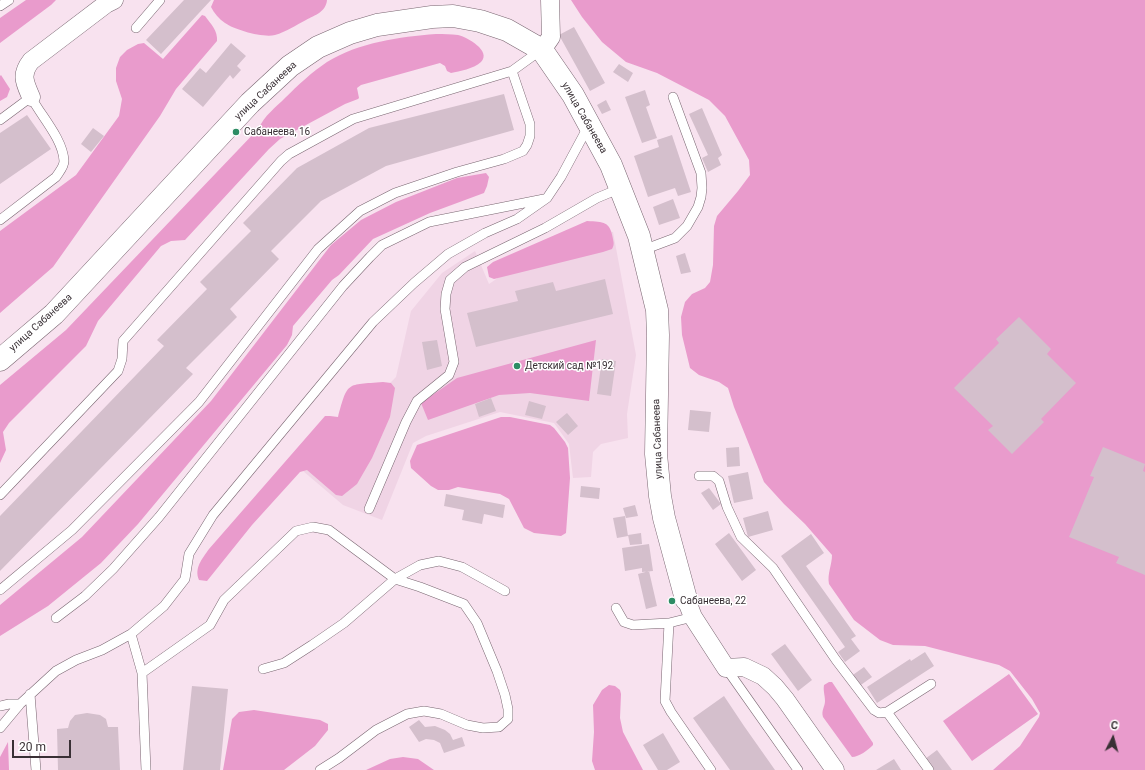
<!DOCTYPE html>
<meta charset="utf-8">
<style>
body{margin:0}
#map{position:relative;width:1145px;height:770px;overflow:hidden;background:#f8e2ef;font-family:Roboto,sans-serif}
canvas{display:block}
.north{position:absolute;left:1093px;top:718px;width:40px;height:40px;-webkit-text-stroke:3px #fff;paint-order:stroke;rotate:6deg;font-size:11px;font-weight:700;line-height:16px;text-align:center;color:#393035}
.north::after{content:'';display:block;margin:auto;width:14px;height:18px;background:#393035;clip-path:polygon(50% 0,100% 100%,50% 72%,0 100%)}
.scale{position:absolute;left:12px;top:740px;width:59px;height:18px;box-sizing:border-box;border:2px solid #393035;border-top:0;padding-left:5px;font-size:12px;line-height:14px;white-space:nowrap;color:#393035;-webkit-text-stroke:3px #fff;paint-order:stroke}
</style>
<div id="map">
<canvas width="1145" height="770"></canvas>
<div class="north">С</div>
<div class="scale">20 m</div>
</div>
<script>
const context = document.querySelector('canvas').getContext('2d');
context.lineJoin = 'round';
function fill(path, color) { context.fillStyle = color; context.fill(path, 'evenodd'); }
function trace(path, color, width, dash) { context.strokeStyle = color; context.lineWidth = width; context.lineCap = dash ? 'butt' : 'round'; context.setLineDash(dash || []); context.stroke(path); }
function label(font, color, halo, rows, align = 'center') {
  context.font = font + ' Roboto,sans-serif'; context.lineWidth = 3; context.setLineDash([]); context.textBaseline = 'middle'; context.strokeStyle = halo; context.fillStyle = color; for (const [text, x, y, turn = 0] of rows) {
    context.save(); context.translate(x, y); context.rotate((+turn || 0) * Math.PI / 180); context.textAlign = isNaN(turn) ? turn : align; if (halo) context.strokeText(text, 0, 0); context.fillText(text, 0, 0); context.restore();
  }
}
fill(new Path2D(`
 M584 225 613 232 636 355 627 414 628 438 601 444 593 452 591 477 573 478 569 444 554 423 500 412 426 436 413 443 382 520 343 505 303 471 396 377 411 311 442 273 475 251 489 284 553 240Z`), '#f0d4e5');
fill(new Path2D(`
 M26 0H56L51 5 0 43V18Z
 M214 0H327C326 12 315 15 306 20 296 25 286 32 275 35 263 38 235 30 225 23 219 19 214 13 211 7Z
 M571 0H1145V770H993L1020 746 1039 717 1040 713 1032 699 1010 671 999 665 925 646 893 645 880 640 854 620 829 584C827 574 832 565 832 555L805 524 784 504 764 482 734 407 728 388 719 382 699 375 690 368 682 335 681 317 685 302 692 294 705 288 710 282 713 265 714 226 717 216 738 191 750 175 749 160 725 116 709 100 657 73 626 62 602 42 582 17Z
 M202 15 205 16C211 24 218 31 217 41L176 89 160 116 53 267 0 313V231L76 175 119 116 122 99 116 81V68L120 57 127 50 138 44 144 43 163 59Z
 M436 34C444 34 451 34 458 35 467 37 492 51 481 62 473 69 460 71 451 73L447 71 445 66 440 63 361 85 357 88 359 98 358 99 345 104 280 139 269 149 185 240 171 241 161 246 98 321 86 346 9 423 3 432 6 450 0 463V385L66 330 259 128C264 116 276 107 285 98 298 85 312 72 327 62 360 42 399 37 436 34Z
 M1 75 10 89 7 97 0 101V76Z
 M486 173 489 177 487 186 484 193 430 213 373 239 339 275 332 280 293 326 292 335 287 345 138 524 101 563 48 606 0 636V605L82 537 211 401 331 245 361 220 396 202 457 178Z
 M587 221C604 222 610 221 613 239 614 244 614 245 612 249L603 252 494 279 489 277 487 267 493 262Z
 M596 340 589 401 530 393 499 395 428 420 421 403 457 378Z
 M383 382 391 383 395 388 390 417 372 458 357 484 342 496 336 495 307 470 300 472 252 525 207 581 199 580C194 568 202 559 209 549L325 416H330L338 417C348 381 346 385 383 382Z
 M501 417H510L550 425 554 428 565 442 568 448 570 478 566 533 561 536 534 533 524 528 509 499 500 494 458 487 449 490H438L431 486 411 468 410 461 417 445Z
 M1009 674 1038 714 972 761 943 721Z
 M829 682H832L873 743V745C868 750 859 757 852 757L823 717C821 710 825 707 825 701 825 695 823 691 824 685Z
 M609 685 615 686 620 690 621 694 620 718 623 732 643 770H595L592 761 594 732 593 705 602 690Z
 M254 710 320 720 328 724V730L315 746 284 770H223L232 719 239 712Z
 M8 742 9 770H0V757Z
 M403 757 418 759 434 770H366L390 759Z`), '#e99bcc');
fill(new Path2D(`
 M184 0H211L161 54 146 40Z
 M574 27 605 83 590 91 559 35Z
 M231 43 246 56 237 66 241 70 233 79 230 75 203 107 182 89 200 68 206 73Z
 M619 64 633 73 628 82 613 72Z
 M645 90 650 105 646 107 657 138 642 143 625 97Z
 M504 94 514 130 386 166 321 201 271 251 279 259 230 309 237 317 186 368 193 374 0 571V516L164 346 157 340 207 289 200 282 251 231 243 223 297 168 369 128Z
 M606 100 611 110 602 114 597 105Z
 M702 108 722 155 718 158 721 165 708 172 702 158 708 155 689 114Z
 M27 115 51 149 0 184V133Z
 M93 128 104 136 91 152 81 144Z
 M672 135 691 192 678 196 675 188 648 197 634 156 659 147 657 140Z
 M673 199 680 218 659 225 653 207Z
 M685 253 691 272 681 274 676 256Z
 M605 279 613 314 476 347 467 313 518 301 515 291 553 282 556 291Z
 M1019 317 1051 349 1047 354 1076 383 1041 419 1044 422 1012 454 988 430 993 426 954 388 999 343 996 339Z
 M437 340 442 366 427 370 422 342Z
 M602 359 616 361 611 396 597 394Z
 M491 398 496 411 479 417 475 404Z
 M529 401 546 406 542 419 525 415Z
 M690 410 711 412 709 432 688 430Z
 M567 413 578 426 568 435 556 422Z
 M739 447 740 466 727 467 726 448Z
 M1103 447 1145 464 1143 471 1145 472V575L1116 563 1119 557 1069 537 1094 477 1090 476Z
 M748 472 753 499 734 503 728 476Z
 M581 486 600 488 599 499 580 497Z
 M709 488 721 504 713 510 701 493Z
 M446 494 505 505 503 518 484 514 482 524 462 520 464 510 444 506Z
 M635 505 638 516 626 518 623 508Z
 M768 511 773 530 748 537 743 518Z
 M625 516 628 536 617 538 613 518Z
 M641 533 642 544 630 545 628 535Z
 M729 533 756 570 742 581 715 544Z
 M811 534 824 553 806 566 856 636 851 639 860 651 845 662 838 652 845 647 781 556Z
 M649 544 653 571 642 572V568L625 571 622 548Z
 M649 571 657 606 646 609 638 574Z
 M785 644 812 680 798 691 771 654Z
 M925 652 934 666 877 703 867 687 910 659 911 661Z
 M864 667 872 677 858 687 850 677Z
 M192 686 228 689 220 770H183Z
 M724 696 744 726 775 770H730L693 718Z
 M87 713 100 715 106 719 108 727H118L120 770H58L57 729 68 728 70 721 75 715Z
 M419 720 425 727 435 726 445 730 450 734 453 740 462 737 465 746 444 753 440 743 434 740 426 739 419 742 409 727Z
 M663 733 680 762 667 770H658L643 745Z
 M937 750 952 770H932L925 759Z
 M894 759 901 770H876Z`), '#d4bfcc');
const lane = new Path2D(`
 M0 6 9 0
 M136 28 160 0
 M0 120 31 97C41 116 63 139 64 161 64 167 59 172 56 177L0 220
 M643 250 675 238 687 226 698 207 701 197 702 188 701 173 673 97
 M699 476H713L719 481 727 507 741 537 773 568 836 660 874 710 879 713 887 712 929 770
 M0 495 118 371 122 359 123 341 281 161 289 154 353 119 512 71 541 50
 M369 509 406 422 417 401 449 375 454 362 445 309 446 294 450 280 465 267 545 228 597 198 621 188
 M0 590 72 530 199 402 318 249 360 211 395 193 457 172 504 159 523 151 527 145 530 136V124L512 71
 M616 608 624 622 633 625 669 623
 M693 617 669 623 665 701 671 712 711 770
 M56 618 85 596 113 569 159 517 343 286 370 257 382 245 429 222 544 199
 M131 634 142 673 146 770
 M726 668 798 770
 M263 669 284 663 312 645 344 623 395 579 420 565 439 561 462 567 505 591
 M142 673 210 625 224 600 296 531 313 527 329 530 395 579 420 587 464 604 477 623 497 671 505 695 508 709V719L499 727 483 728 467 725 441 714 424 711 407 714 376 730 339 758 320 770
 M30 694 36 770
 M0 706 9 704H20
 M887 712 931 684
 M0 728 20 704 56 671 76 660 102 650 131 634 164 606 185 579 189 554 213 515 373 322 414 283 448 254 485 233 517 219 547 198 561 177 589 125`);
const street = new Path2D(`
 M542 50 551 37 550 0
 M31 97C25 83 20 75 31 61L106 4 114 0
 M686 599 693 617 726 668 744 667 763 676 775 687 785 699 835 770`);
const secondary = new Path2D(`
 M0 360 54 314 250 103 290 66 318 47 350 33 377 25 432 17 453 16 480 21 507 30 542 50 573 95 611 165 639 236 657 310 658 335 656 454 660 496 664 518 686 599`);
trace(lane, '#796671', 10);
trace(street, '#796671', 19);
trace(secondary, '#796671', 23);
trace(lane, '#fff', 9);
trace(street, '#fff', 18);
trace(secondary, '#fff', 22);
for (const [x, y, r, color] of [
 [236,132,4,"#2d8c64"],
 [517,366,4,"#2d8c64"],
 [672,601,4,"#2d8c64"]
]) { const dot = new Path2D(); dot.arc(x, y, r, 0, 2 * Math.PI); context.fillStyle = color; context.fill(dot); trace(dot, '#fff', 1.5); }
label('10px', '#393035', '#fff', [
 ["улица Сабанеева",266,91,-43],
 ["улица Сабанеева",584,118,60],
 ["улица Сабанеева",41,323,-42],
 ["улица Сабанеева",658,439,-92]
]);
label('10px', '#393035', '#fff', [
 ["Сабанеева, 16",244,132],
 ["Детский сад №192",525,366],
 ["Сабанеева, 22",680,601]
], 'left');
</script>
